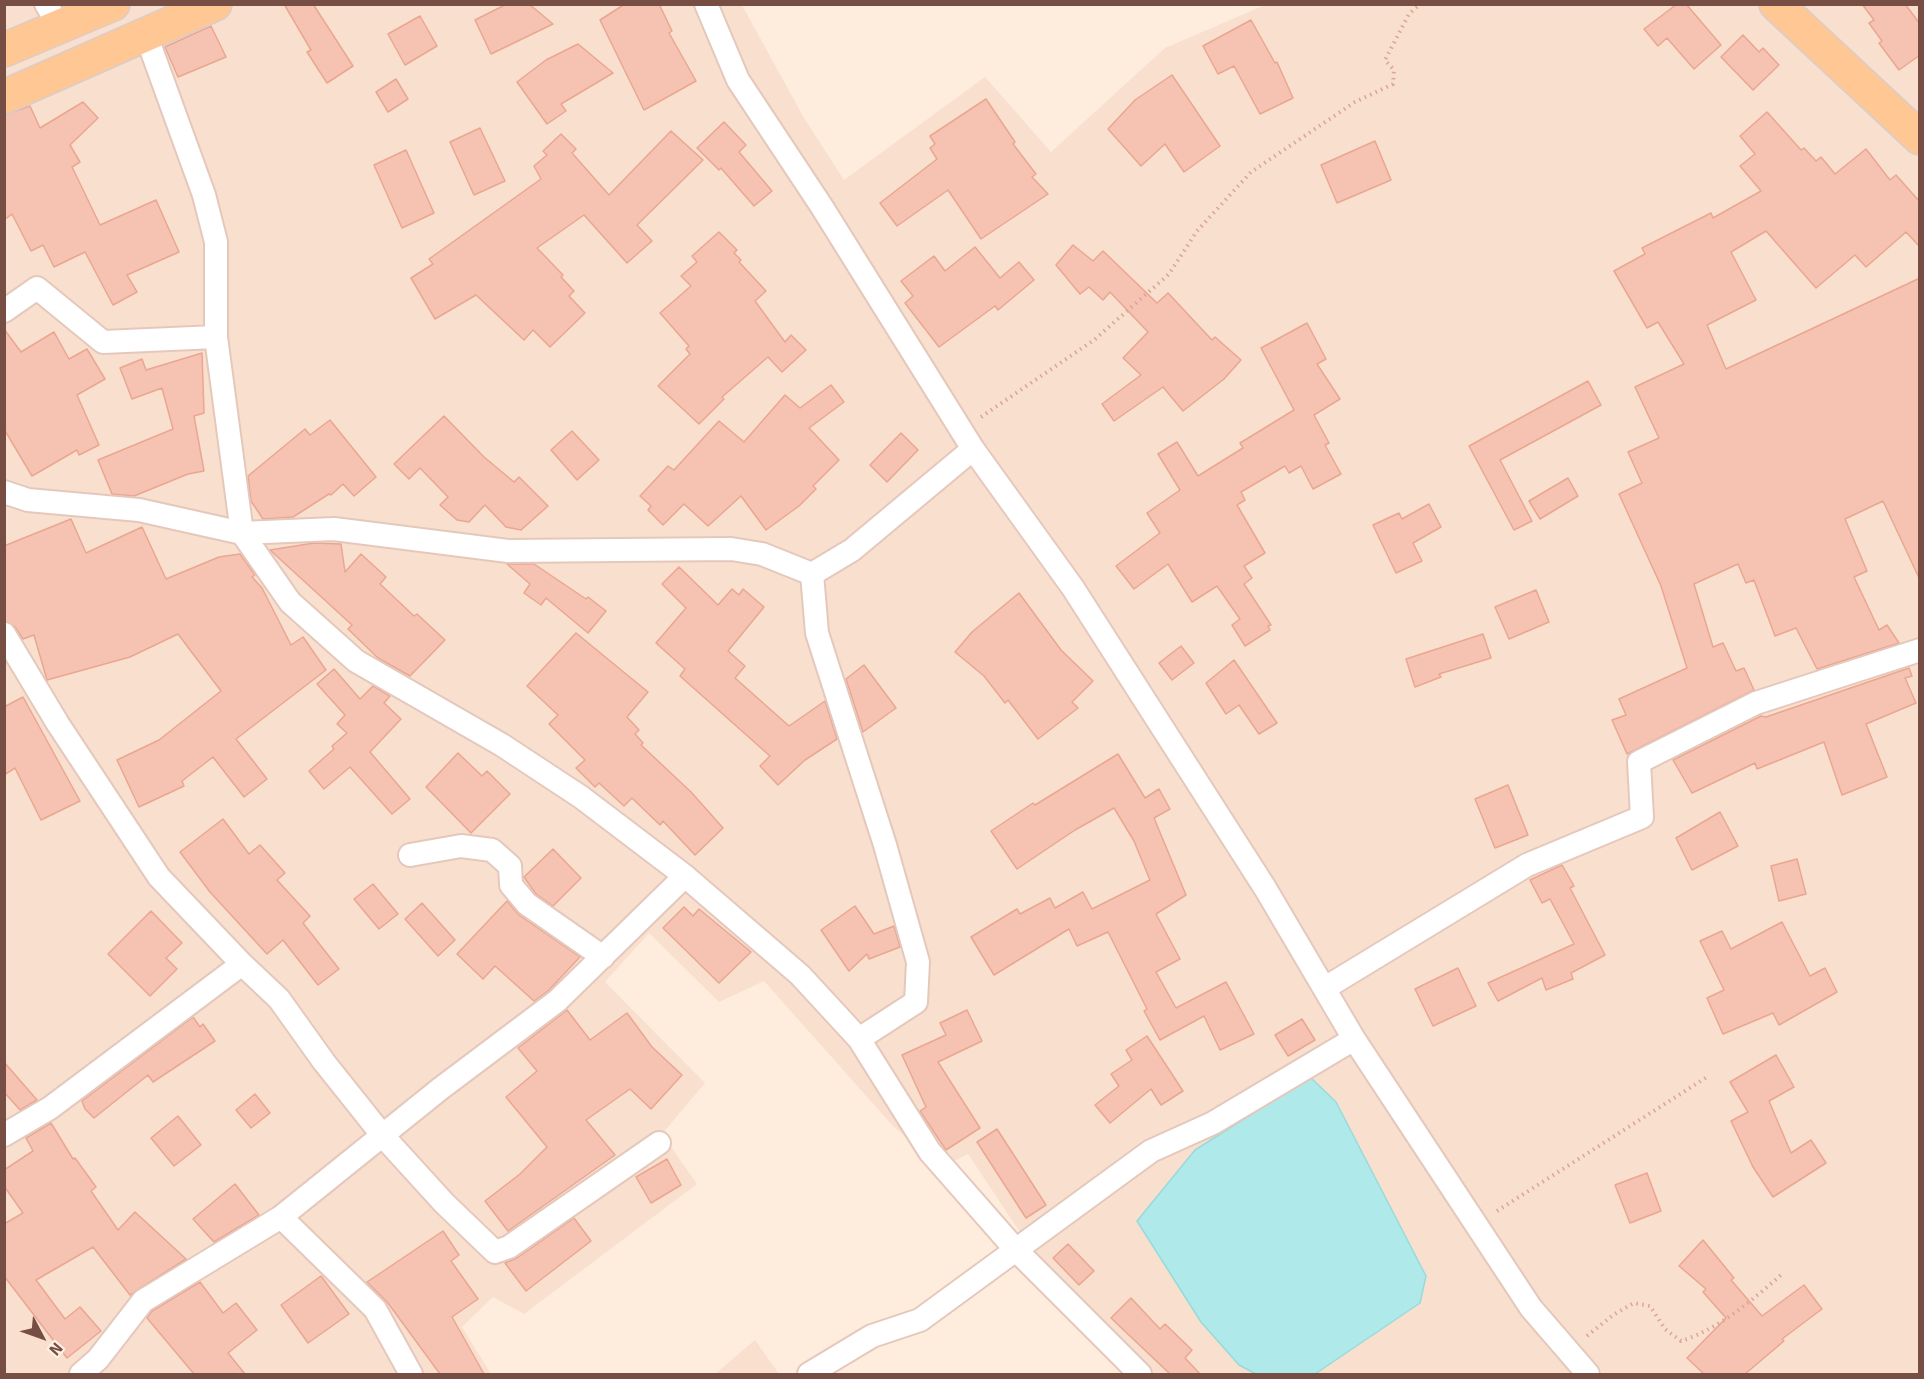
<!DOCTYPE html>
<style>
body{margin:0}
#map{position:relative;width:1924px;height:1379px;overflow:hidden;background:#feecdd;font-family:Signika,sans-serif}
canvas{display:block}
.frame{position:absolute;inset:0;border:6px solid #764e44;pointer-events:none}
.north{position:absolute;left:12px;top:1307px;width:60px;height:60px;-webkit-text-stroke:4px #fff1e5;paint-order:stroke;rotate:131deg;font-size:16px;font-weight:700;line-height:24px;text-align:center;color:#764e44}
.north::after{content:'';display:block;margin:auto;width:21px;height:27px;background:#764e44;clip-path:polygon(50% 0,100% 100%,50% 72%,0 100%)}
</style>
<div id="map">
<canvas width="1924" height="1379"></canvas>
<div class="frame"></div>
<div class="north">N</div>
</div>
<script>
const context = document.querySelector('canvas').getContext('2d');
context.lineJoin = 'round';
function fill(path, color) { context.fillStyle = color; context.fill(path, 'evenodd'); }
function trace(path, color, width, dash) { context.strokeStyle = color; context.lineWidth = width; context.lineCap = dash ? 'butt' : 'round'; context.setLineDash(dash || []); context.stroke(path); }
fill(new Path2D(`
 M5 5H742L804 118 844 180 985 77 1051 152 1165 48 1265 5H1919V1374H1315L1420 1303 1426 1276 1336 1102 1310 1077 1239 1365 1256 1374H1134L1057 1288 968 1154 940 1168 892 1125 764 981 719 1002 649 933 605 982 705 1083 662 1134 697 1184 524 1314 493 1297 462 1327 491 1374H5Z
 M755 1340 779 1374H715Z`), '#f9dfce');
const water = new Path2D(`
 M1310 1077 1336 1102 1426 1276 1420 1303 1315 1374H1256L1239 1365 1201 1322 1137 1221 1195 1150Z`);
fill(water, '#b0e9e9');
trace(water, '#96dbdc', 1.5);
const building = new Path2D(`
 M284 4H313L353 66 327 83 307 52 311 50Z
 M507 4H529L553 24 491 54 475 20Z
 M625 4H659L672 31 669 33 696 81 644 110 600 20Z
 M1677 4H1686L1721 45 1694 69 1667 38 1658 46 1644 29Z
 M1862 4H1905L1920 24V55L1899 70 1879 43 1882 41 1869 23 1874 20Z
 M420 16 437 46 405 65 388 34Z
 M1251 20 1275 63 1277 62 1293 98 1260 114 1234 66 1218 74 1203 46Z
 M211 26 226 57 178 77 165 47Z
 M1743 35 1759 52 1763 48 1779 65 1753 90 1721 57Z
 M578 44 613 73 561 104 566 111 547 124 517 82 546 60Z
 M1172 75 1220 146 1184 172 1165 144 1141 166 1108 129 1135 100Z
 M396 79 408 99 388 112 376 92Z
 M986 99 1015 142 1013 144 1036 174 1032 177 1048 194 981 239 948 190 897 226 880 203 937 159 930 148 935 144 930 136Z
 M83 102 98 118 70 145 80 162 72 167 100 225 156 200 179 252 127 275 137 292 113 305 85 252 54 267 43 245 31 251 12 214 4 220V115L30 106 40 128Z
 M1767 112 1801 150 1804 148 1816 161 1821 157 1835 174 1866 149 1890 180 1896 175 1920 202V247L1906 232 1866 267 1855 255 1816 288 1766 231 1731 252 1756 300 1707 325 1726 369 1920 278V580L1883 501 1845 519 1867 571 1854 577 1879 630 1887 625 1899 643 1817 669 1796 628 1775 636 1754 580 1746 583 1738 564 1694 584 1713 647 1723 643 1736 671 1744 668 1754 690 1627 754 1612 720 1626 715 1619 699 1687 668 1661 586 1619 494 1642 483 1628 452 1659 438 1635 387 1684 364 1658 322 1647 328 1614 271 1645 254 1642 248 1711 213 1713 218 1761 191 1740 166 1755 154 1740 136Z
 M724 122 746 145 739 152 772 191 754 206 721 168 719 170 697 148Z
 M480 128 505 181 474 195 450 142Z
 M671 131 703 160 637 225 652 241 627 263 584 215 537 248 563 275 561 277 574 291 569 296 585 313 550 347 533 330 524 340 476 295 435 319 411 278 433 264 429 259 541 179 534 166 547 155 543 151 561 134 576 149 572 153 609 195Z
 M1375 141 1391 180 1337 203 1321 165Z
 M406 150 434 213 402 228 374 165Z
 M719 232 737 250 734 253 741 260 739 262 766 291 755 301 785 342 791 335 806 350 782 372 768 357 722 397 724 399 699 424 658 386 690 354 686 349 689 346 660 313 691 286 681 276 697 262 692 256Z
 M1073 245 1093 261 1103 251 1157 303 1168 293 1212 340 1215 337 1241 360 1224 379 1183 411 1163 387 1114 421 1102 404 1141 375 1123 358 1148 332 1110 292 1103 300 1089 287 1080 294 1056 265Z
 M975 247 1000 278 1019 262 1034 280 998 310 995 306 939 347 905 303 913 296 901 281 934 256 945 271Z
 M1307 323 1326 359 1317 364 1340 399 1314 415 1329 443 1325 445 1341 474 1313 489 1301 466 1289 473 1285 466 1241 492 1245 500 1237 505 1265 553 1244 566 1252 578 1244 584 1271 625 1268 626 1270 630 1245 646 1232 625 1240 619 1217 586 1192 602 1168 564 1134 589 1116 566 1160 533 1147 513 1180 490 1158 454 1177 442 1198 476 1243 448 1240 443 1294 410 1261 348Z
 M4 329 21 352 54 332 69 359 87 349 105 379 77 395 99 445 79 455 77 450 32 476 4 429Z
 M202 353 204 413 194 416 204 471 188 474 134 496 112 494 98 460 173 429 162 388 132 399 120 368 142 359 146 370Z
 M1588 381 1601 405 1500 460 1532 521 1514 530 1469 446Z
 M831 385 844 402 809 428 839 460 813 486 816 489 799 506 766 530 741 496 708 526 684 504 663 525 648 510 651 506 640 496 668 466 674 470 719 421 744 442 785 395 800 408Z
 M444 416 484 457 514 482 519 477 548 506 521 530 506 527 485 505 469 522 457 520 440 505 448 497 420 468 409 479 394 464Z
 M330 420 376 477 354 496 343 484 331 495 329 494 293 517 263 519 251 501 248 476 305 429 310 435Z
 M572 431 599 460 577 480 551 450Z
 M901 433 918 450 887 482 870 465Z
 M1568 478 1578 496 1540 519 1529 501Z
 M1429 504 1441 527 1413 543 1422 561 1396 573 1373 525 1399 513 1402 519Z
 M71 519 86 553 142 527 166 579 219 557 240 554 255 575 252 577 262 588 291 645 303 637 326 670 236 739 267 779 244 797 213 757 182 781 184 786 139 807 117 760 159 740 221 691 178 634 130 657 47 680 34 635 23 639 15 627 4 621V546Z
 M314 543 341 544 345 572 361 554 386 577 380 584 414 616 417 614 445 640 410 676 378 658 348 629 352 625 270 550Z
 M507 564H534L586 599 588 597 606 611 588 633 546 598 541 605 524 593 530 584Z
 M679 567 718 605 732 589 739 595 743 589 764 607 728 651 745 666 735 678 789 726 825 701 837 739 805 760 778 785 760 766 770 756 680 676 685 669 656 643 686 608 662 584Z
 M1536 590 1549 622 1509 639 1495 607Z
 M1019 593 1061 650 1093 681 1072 702 1078 708 1038 739 1008 700 1005 703 984 676 955 652 972 632Z
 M576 633 648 692 627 717 639 730 635 734 643 743 641 745 691 792 723 828 695 855 663 821 660 825 632 798 624 806 599 783 595 787 576 768 585 760 549 724 558 715 527 686Z
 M1483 634 1491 658 1439 674 1441 677 1415 687 1406 659Z
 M1181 646 1194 663 1172 680 1159 663Z
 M1234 660 1277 723 1259 734 1239 705 1226 714 1206 683Z
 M864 665 896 708 863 732 846 679Z
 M1909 668 1912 676 1905 678 1916 703 1866 724 1887 777 1842 795 1824 742 1757 769 1755 763 1692 793 1673 760 1761 716 1766 717Z
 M334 669 360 699 373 686 390 696 384 703 401 719 370 752 410 799 392 814 350 767 324 789 309 771 334 749 332 746 347 733 337 724 345 715 317 684Z
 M23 697 80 801 41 820 15 768 4 775V707Z
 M458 753 482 776 487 771 510 794 471 833 426 787Z
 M1118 754 1145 798 1159 789 1170 809 1154 818 1186 895 1156 914 1180 959 1156 972 1176 1008 1226 982 1254 1034 1220 1050 1204 1016 1160 1040 1144 1011 1147 1009 1108 932 1077 946 1069 929 994 975 971 937 1017 909 1020 914 1050 898 1055 908 1083 892 1092 909 1150 880 1134 841 1114 808 1075 830 1017 869 991 831 1033 803 1035 805Z
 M1508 785 1528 835 1495 848 1475 799Z
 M1720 812 1738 846 1692 870 1676 838Z
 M223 819 249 854 260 845 285 873 277 880 310 916 303 923 339 969 318 985 283 940 267 954 210 892 180 852Z
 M553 849 581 878 553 906 536 894 524 877Z
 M1797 859 1806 894 1779 901 1771 866Z
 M1562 865 1574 886 1570 888 1605 955 1571 973 1573 979 1546 990 1542 978 1498 1001 1488 983 1574 944 1550 899 1542 903 1530 880Z
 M373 884 398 914 379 929 354 899Z
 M507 901 519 915 580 957 548 991 534 1001 495 966 483 979 457 954Z
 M422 903 455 940 438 956 405 919Z
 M855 906 874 934 894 926 900 947 869 959 867 954 849 971 821 930Z
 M684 907 693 916 699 909 751 952 719 983 663 928Z
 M151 911 182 943 166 958 177 969 150 996 108 954Z
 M1782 922 1810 976 1825 968 1837 992 1779 1025 1773 1013 1723 1034 1707 998 1724 990 1700 941 1722 931 1731 949Z
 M1458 968 1476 1006 1433 1026 1415 989Z
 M567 1010 590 1040 627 1013 652 1047 682 1075 651 1109 630 1089 586 1120 615 1155 508 1231 485 1201 520 1174 547 1147 506 1097 537 1071 518 1048Z
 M967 1010 982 1041 938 1062 980 1128 946 1150 920 1111 926 1107 902 1055 946 1035 940 1023Z
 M193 1017 200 1027 203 1024 215 1041 153 1082 148 1075 94 1118 85 1109 82 1101Z
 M1302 1019 1315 1040 1288 1056 1275 1035Z
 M1147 1036 1183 1091 1161 1105 1151 1089 1110 1123 1095 1105 1119 1086 1111 1074 1132 1060 1126 1050Z
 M1776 1055 1794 1087 1769 1101 1791 1153 1811 1140 1826 1163 1773 1197 1753 1167 1731 1121 1748 1112 1730 1082Z
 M4 1062 37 1100 20 1110 4 1092Z
 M255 1094 270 1113 251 1128 236 1110Z
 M178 1116 201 1145 174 1166 151 1138Z
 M51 1123 73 1159 75 1158 96 1187 91 1191 118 1230 135 1212 186 1259 130 1295 93 1247 36 1280 65 1319 80 1307 101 1331 67 1358 4 1276V1224L23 1213 4 1186V1170L33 1151 26 1138Z
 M997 1129 1046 1205 1026 1218 977 1142Z
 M667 1159 681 1185 651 1203 636 1177Z
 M1647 1173 1661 1211 1630 1223 1615 1185Z
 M235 1184 259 1215 214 1242 193 1219Z
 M574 1218 591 1241 526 1291 505 1263 517 1258Z
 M443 1231 459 1255 451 1261 478 1299 452 1317 484 1374H440L388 1303 367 1282Z
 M1703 1240 1734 1278 1731 1280 1762 1316 1804 1285 1822 1309 1782 1339 1784 1341 1745 1374H1704L1687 1358 1726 1318 1703 1292 1706 1289 1679 1266Z
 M1068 1244 1094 1271 1079 1285 1053 1258Z
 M321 1276 349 1314 308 1343 281 1305Z
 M200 1282 223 1313 236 1303 257 1330 228 1353 245 1374H194L147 1318 152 1311Z
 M1131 1298 1160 1329 1165 1324 1192 1350 1185 1358 1200 1374H1170L1111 1318Z`);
fill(building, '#f6c3b2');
trace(building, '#eaa691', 1.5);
const street = new Path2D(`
 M46 4 59 26
 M706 4 738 80 822 207 973 449 1073 588 1265 888 1354 1039 1531 1308 1588 1374
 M146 35 204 195 216 242V337L242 533 290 602 356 661 502 745 581 797 685 876 800 975 859 1039 930 1152 1016 1250 1140 1374
 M4 311 37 288 103 342 216 337
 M4 492 28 500 139 510 242 533 334 529 508 551 731 549 762 554 812 574 852 550 973 449
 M812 574 817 633 885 845 918 962 916 1002 859 1039
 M4 634 58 724 159 877 242 964 50 1108 4 1135
 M410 855 461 846 492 850 510 866 511 885 527 904 603 957
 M242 964 279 999 324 1062 383 1136 444 1203 495 1252 509 1247 659 1143
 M1325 988 1527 865 1642 817 1639 762 1756 703 1920 650
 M281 1217 375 1309 411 1374
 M81 1374 98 1359 143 1301 281 1217 440 1089 557 1001 685 876
 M809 1374 872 1336 920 1320 1151 1151 1213 1123 1354 1039`);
const primary = new Path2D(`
 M1776 4 1920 138
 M4 50 113 4
 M4 97 215 4`);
trace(street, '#e5c8bc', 26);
trace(primary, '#d9cdcb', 36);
trace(new Path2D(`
 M981 417 1094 340 1169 274 1197 231 1251 172 1355 102 1393 84 1394 70 1385 60 1409 14 1420 4
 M1497 1211 1707 1077
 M1587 1336 1613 1315 1634 1303 1650 1306 1665 1329 1681 1341C1719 1329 1751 1301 1781 1275`), '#daa696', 4, [1.5, 4.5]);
trace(street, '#fff', 22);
trace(primary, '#ffc793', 33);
</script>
